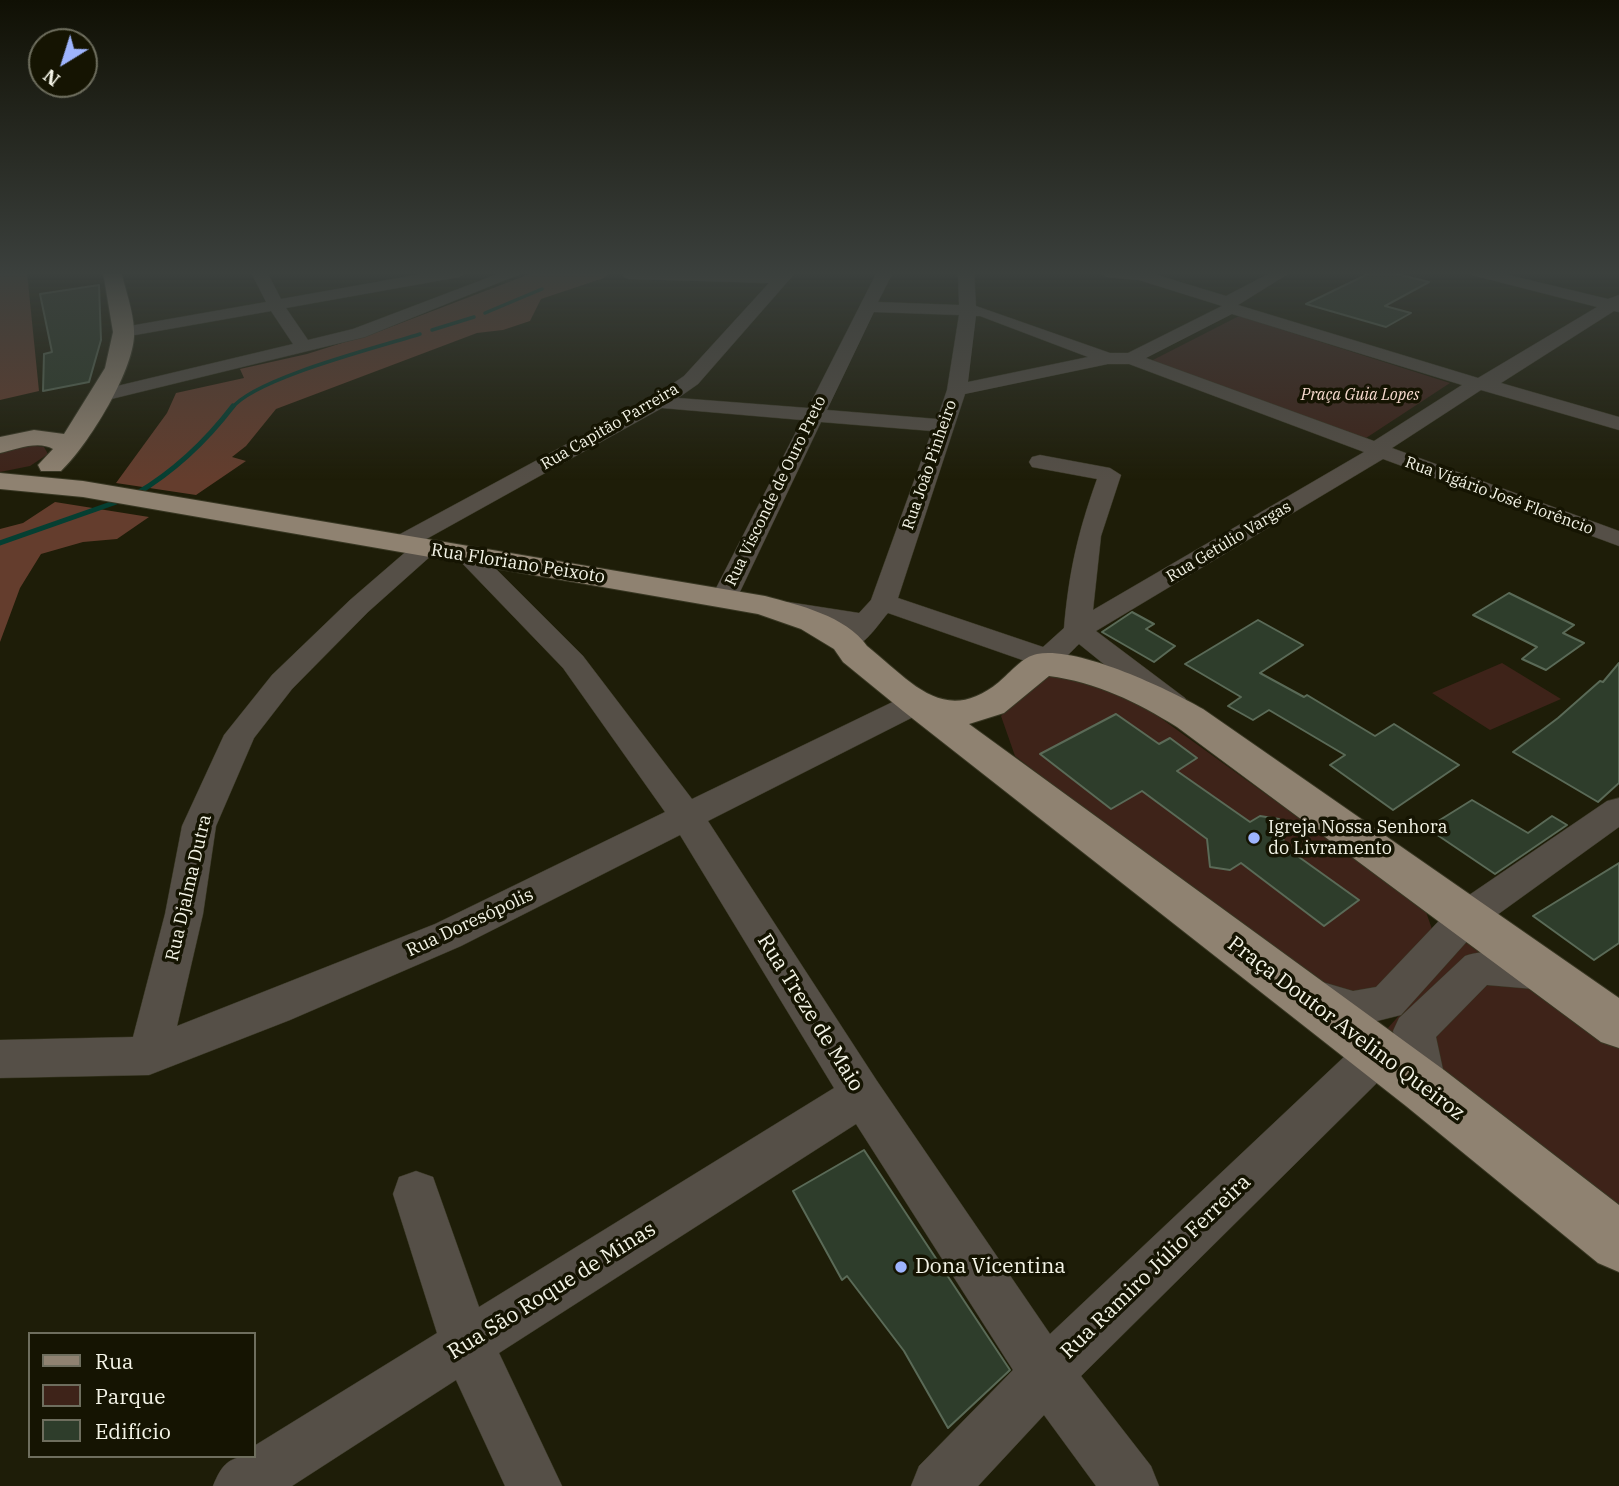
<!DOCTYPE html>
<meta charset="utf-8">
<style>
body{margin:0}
#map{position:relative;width:1619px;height:1486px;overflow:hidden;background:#1e1d08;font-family:"IBM Plex Serif",serif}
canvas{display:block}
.legend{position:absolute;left:28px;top:1332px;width:228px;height:126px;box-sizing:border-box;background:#151402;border:2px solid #6e6e5e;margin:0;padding:9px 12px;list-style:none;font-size:21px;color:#f4f4e7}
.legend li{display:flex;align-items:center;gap:14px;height:35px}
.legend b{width:35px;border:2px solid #6e6e5e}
.north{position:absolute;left:28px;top:28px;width:70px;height:70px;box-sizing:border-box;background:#151402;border:2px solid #6e6e5e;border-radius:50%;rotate:218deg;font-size:19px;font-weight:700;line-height:28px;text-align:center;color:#f4f4e7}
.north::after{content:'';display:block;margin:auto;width:24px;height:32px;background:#9eb4fd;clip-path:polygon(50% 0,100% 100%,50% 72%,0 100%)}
</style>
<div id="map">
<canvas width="1619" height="1486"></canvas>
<ul class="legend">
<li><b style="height:9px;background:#8f8271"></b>Rua</li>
<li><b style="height:19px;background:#3e2319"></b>Parque</li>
<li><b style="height:19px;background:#2e3d2b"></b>Edifício</li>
</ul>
<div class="north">N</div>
</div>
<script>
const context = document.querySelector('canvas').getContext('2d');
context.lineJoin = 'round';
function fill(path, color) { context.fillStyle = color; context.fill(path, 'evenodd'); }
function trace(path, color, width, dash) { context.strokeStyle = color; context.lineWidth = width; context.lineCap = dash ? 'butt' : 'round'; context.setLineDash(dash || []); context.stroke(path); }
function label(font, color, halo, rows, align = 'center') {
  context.font = font + ' "IBM Plex Serif",serif'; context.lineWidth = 7; context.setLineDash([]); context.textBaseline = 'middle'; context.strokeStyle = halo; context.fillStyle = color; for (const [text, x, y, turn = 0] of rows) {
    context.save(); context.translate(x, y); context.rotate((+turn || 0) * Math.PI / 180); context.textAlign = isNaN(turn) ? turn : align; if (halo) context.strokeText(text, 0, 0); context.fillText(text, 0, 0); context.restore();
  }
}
fill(new Path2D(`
 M1239 316 1450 383 1366 438 1151 361Z
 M27 445 44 447 48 454 30 466 0 472V451Z
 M1502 663 1561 699 1490 730 1432 693Z
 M1048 676H1067L1137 701 1425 909 1433 932 1373 995 1349 999 1297 973 1015 756 1001 716 1019 696Z
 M1464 943 1494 944 1401 1042 1387 1029Z
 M1486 984 1542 989 1619 1045V1225L1432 1066V1038Z`), '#3e2319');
fill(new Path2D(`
 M0 272H27L39 391 0 400Z
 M535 272H611L604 278 541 299 530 321 503 330 477 333 276 409 246 446 232 457 246 461 196 495 116 483 167 413 176 393 244 378 240 369 307 354 380 331Z
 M55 502 149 517 117 539 83 542 41 554 20 588 0 642V529L23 523Z`), '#643d2d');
trace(new Path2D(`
 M485 313 542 289
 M432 330 474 317
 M232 408C255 378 379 347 420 334`), '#053f32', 3.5);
trace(new Path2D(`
 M136 494C173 472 207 440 233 406
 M0 543 125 499`), '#053f32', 5);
const building = new Path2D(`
 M1372 272H1389L1429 282 1385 306 1411 313 1386 327 1306 304Z
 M99 285 101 340 89 382 43 391 44 354 52 352 40 294Z
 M1509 593 1574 625 1563 633 1584 643 1546 670 1522 659 1537 647 1473 615Z
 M1132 612 1154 624 1146 629 1175 646 1154 662 1102 632Z
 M1258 620 1303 645 1260 673 1304 697 1307 695 1375 736 1394 724 1459 765 1393 810 1330 765 1345 755 1269 710 1253 720 1228 706 1241 697 1185 664Z
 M1619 663V783L1598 802 1513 752 1558 718 1600 681 1603 682Z
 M1116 714 1159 744 1170 738 1197 758 1177 771 1250 822 1260 816 1279 819 1285 847 1359 900 1324 926 1241 863 1230 870 1210 867 1207 839 1142 791 1111 809 1040 754Z
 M1472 800 1528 833 1552 816 1567 825 1495 874 1427 828Z
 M1619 863V943L1594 960 1533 916Z
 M864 1150 1010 1370 948 1428 904 1351 847 1276 842 1280 793 1191Z`);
fill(building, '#2e3d2b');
trace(building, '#5a6a57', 2);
const minor = new Path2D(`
 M251 272H267L281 299 433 272H467L459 277 286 308 308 340 353 329 503 272H525L365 337 99 402 92 400 89 396 92 392 293 344 271 311 124 337 115 332 124 327 266 302Z
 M623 272H796L698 384 678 398 808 408 877 272H893L878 302 959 305 958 272H974L976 306 1110 353H1128L1222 306 1139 280 1107 277 1099 272H1147L1226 296 1272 272H1291L1238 305 1478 378 1597 307 1472 275 1469 272H1496L1608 299 1619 295V312L1614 311 1501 383 1619 417V430L1481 390 1392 448 1619 531V546L1383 459 1096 631 1185 698 1189 705 1185 712 1174 715 1163 712 1079 644C1064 658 1053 676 1031 670L1028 662 888 613C874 629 861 654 837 648L833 642 845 627 778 616 775 610 778 604 788 602 859 613 871 600 932 431 821 422 737 598 733 604H715L711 598 802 420 662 408 421 542 433 544 436 549 433 554 368 612 292 689 254 738 216 826 203 914 177 1026 435 924 665 812 563 668 460 561 456 556 460 551H478L583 656 692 799 905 696 916 693 927 696 931 703 927 710 708 821 877 1081 1050 1334 1363 1039 1378 1034 1393 1039 1396 1046 1393 1031 1399 1018 1465 956C1491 947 1533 952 1559 961L1565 973 1559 985 1545 990 1487 985 1436 1037 1447 1088 1440 1102 1425 1108 1410 1102 1403 1088 1398 1056 1393 1067 1081 1376 1151 1466 1159 1486H1096L1044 1415 978 1486H911L919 1466 1013 1370 856 1124 499 1353 562 1486H505L456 1380 292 1486H213C222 1464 229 1456 254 1456V1446L437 1333 393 1194 399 1177 416 1171 433 1177 479 1307 834 1088 680 835 461 946 290 1020 149 1075 0 1078V1040L133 1037 165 914 182 826 224 735 272 675 350 600 409 549H391L388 544 391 539 652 398 684 376 769 283 629 279 624 277ZM874 312 959 315 947 390 937 419 827 410ZM1232 314 1462 385 1374 441 1146 358ZM976 316H980L1088 357 968 382ZM1108 364H1129L1364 452 1093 610 1101 536 1121 475 1110 468 1040 455 1032 457 1029 462 1032 467 1097 479C1078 532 1069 571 1064 628L1043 647 898 598 965 394Z
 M1619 798V827L1479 928 1401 1015 1353 1027 1305 1010 1299 998 1305 986 1319 981 1353 991 1376 987 1453 906 1607 801Z`);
const major = new Path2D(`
 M103 272H121C126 291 133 311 134 330 137 367 87 447 61 471H41L38 465 53 449C39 440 16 449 0 453V437L34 430 64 434 105 368 113 332Z
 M0 473 83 481 765 596C799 605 846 616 867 646 911 681 944 727 999 682 1011 672 1022 657 1037 654 1078 646 1168 689 1203 709L1619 998V1048L1601 1042 1177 727C1137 702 1096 682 1049 676L1004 713 969 724 1444 1070 1619 1205V1272L1598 1263 1406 1106 903 711 843 662 834 649 801 629 758 614 724 608 83 497 0 489Z`);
trace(minor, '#383723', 1);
trace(major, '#383723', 2);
fill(minor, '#554f47');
fill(major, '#8f8271');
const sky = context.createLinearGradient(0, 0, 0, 480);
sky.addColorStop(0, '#101004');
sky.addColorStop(0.57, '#3b403d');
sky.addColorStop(1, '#3b403d00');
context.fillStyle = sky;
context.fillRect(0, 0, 1619, 480);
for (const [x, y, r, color] of [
 [1254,838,7,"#9eb4fd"],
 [901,1267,7,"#9eb4fd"]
]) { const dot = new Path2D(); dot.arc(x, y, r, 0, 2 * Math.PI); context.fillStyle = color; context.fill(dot); trace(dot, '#151402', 2.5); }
label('italic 16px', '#f7dace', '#151402', [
 ["Praça Guia Lopes",1360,395]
]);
label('16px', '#f4f4e7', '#151402', [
 ["Rua Capitão Parreira",610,427,-30],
 ["Rua João Pinheiro",930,465,-71],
 ["Rua Visconde de Ouro Preto",776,491,-64],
 ["Rua Vigário José Florêncio",1499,496,20],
 ["Rua Getúlio Vargas",1229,542,-31]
]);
label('18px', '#f4f4e7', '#151402', [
 ["Rua Floriano Peixoto",518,564,9],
 ["Rua Djalma Dutra",189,888,-77],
 ["Rua Doresópolis",470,923,-25]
]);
label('18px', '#f4f4e7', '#151402', [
 ["Igreja Nossa Senhora",1268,828],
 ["do Livramento",1268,849]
], 'left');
label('21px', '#f4f4e7', '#151402', [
 ["Rua Treze de Maio",810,1013,58],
 ["Praça Doutor Avelino Queiroz",1346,1029,37],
 ["Rua Ramiro Júlio Ferreira",1156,1267,-44],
 ["Rua São Roque de Minas",552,1291,-32]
]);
label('21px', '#f4f4e7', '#151402', [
 ["Dona Vicentina",915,1267]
], 'left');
</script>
